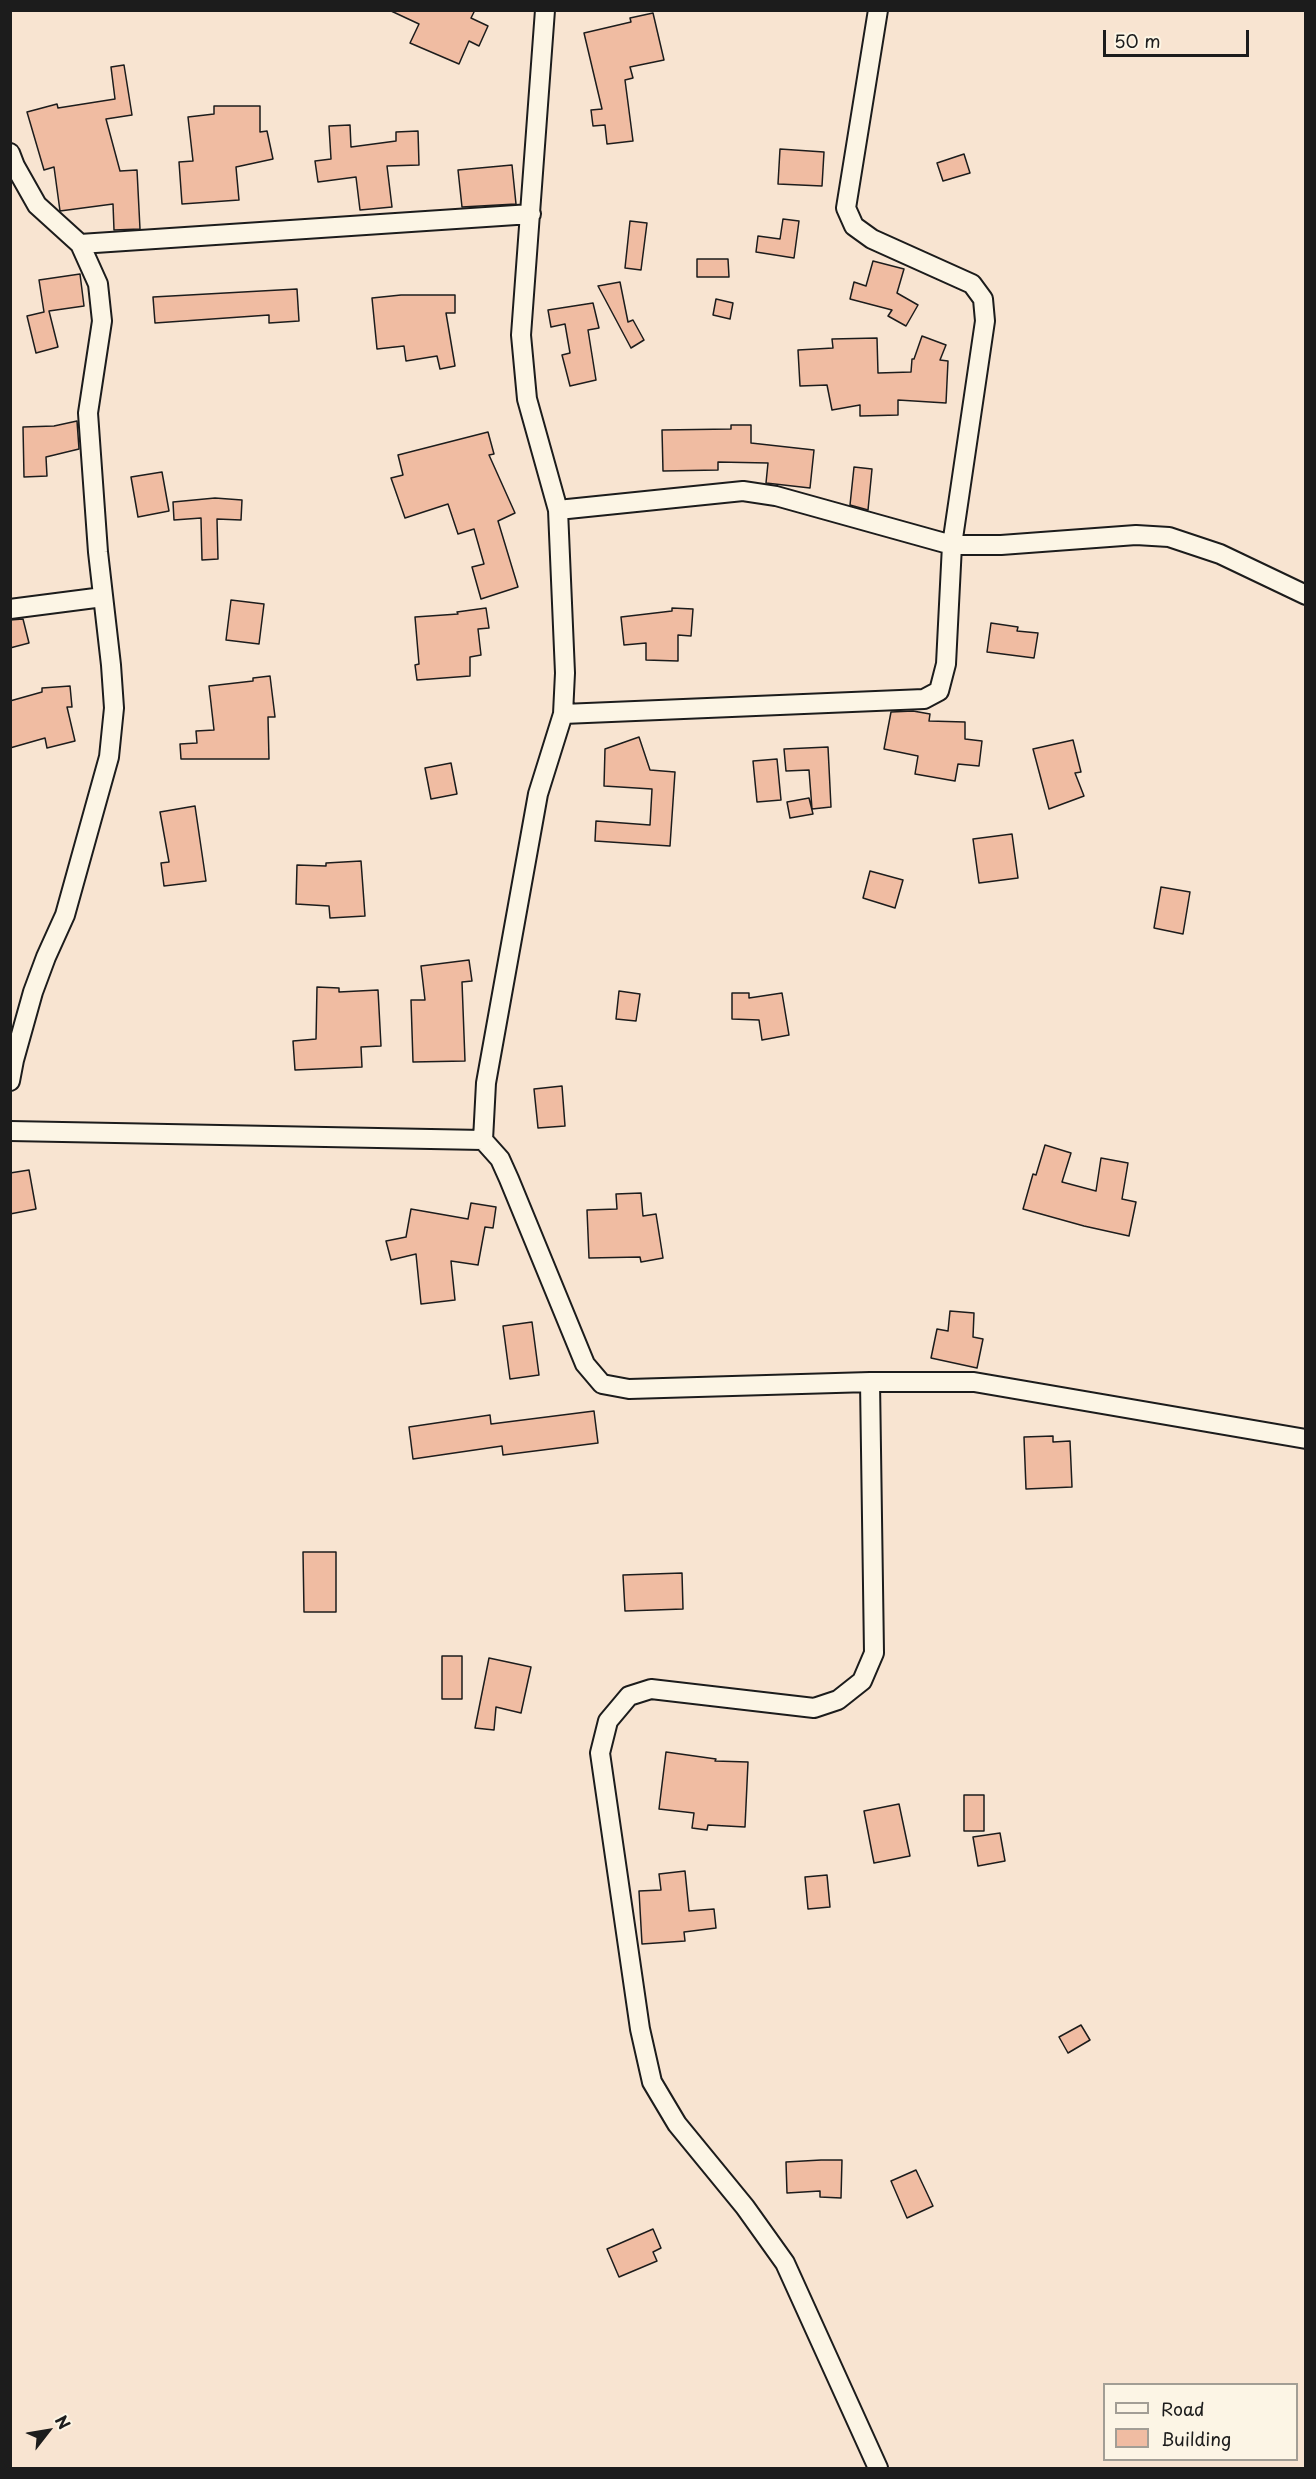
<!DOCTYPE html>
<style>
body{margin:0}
#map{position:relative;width:1316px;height:2479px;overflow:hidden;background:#f8e4d1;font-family:"Playpen Sans",sans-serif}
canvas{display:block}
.frame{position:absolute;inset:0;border:12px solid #1c1c1c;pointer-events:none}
.legend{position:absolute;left:1103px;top:2383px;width:195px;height:78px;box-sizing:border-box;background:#fcf5e5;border:2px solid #a29e95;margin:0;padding:8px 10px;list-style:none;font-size:18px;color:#1c1c1c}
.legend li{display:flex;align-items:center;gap:12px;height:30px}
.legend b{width:30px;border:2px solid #a29e95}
.north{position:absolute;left:18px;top:2401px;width:60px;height:60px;-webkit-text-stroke:4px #fcf5e5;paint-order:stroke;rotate:59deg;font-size:16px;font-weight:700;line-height:24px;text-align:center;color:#1c1c1c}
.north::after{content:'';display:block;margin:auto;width:21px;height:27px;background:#1c1c1c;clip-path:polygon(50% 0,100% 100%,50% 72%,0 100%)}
.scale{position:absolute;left:1103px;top:30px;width:146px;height:27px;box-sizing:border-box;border:3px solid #1c1c1c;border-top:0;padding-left:8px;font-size:18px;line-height:21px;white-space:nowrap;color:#1c1c1c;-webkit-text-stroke:4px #fcf5e5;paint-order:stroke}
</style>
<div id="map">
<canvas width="1316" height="2479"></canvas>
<div class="frame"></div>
<ul class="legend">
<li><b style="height:8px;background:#fcf5e5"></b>Road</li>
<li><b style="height:16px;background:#f0bca2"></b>Building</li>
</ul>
<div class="north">N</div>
<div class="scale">50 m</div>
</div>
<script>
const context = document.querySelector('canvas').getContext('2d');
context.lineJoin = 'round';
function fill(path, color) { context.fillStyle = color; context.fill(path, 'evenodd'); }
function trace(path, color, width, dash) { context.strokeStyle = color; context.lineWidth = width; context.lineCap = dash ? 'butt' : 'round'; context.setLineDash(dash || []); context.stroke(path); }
const building = new Path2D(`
 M389 10H475L471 18 488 26 479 46 469 41 459 64 410 43 419 24Z
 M653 13 664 60 630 67 633 78 625 80 633 141 607 144 605 125 593 126 591 110 602 109 584 33 631 22 630 18Z
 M124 65 132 115 106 119 120 171 137 170 140 229 114 230 113 204 60 211 54 167 44 170 27 112 57 104 58 108 115 99 111 67Z
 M214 106H260V132L267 131 273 159 236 167 239 200 182 204 179 162 193 161 188 117 214 114Z
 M350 125 351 147 396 141V132L418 131 419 165 387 166 392 207 360 210 356 177 318 182 315 161 331 159 329 126Z
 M780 149 824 152 822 186 778 184Z
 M964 154 970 173 943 181 937 163Z
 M512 165 516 204 462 207 458 170Z
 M783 219 799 221 794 258 756 252 758 236 780 239Z
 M630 221 647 223 641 270 625 268Z
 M697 259H728L729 277H697Z
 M873 261 904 269 897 293 918 305 906 326 888 316 892 310 850 299 854 282 866 286Z
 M80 274 84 306 49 311 58 347 36 353 27 316 44 312 39 280Z
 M620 282 628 322 633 320 644 340 631 348 598 286Z
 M297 289 299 321 269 323V315L155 323 153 297Z
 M401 295H455V313H446L455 366 440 369 437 356 406 361 404 346 377 349 372 298Z
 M716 299 733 303 730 319 713 315Z
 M593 303 599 328 588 330 596 380 570 386 562 355 570 353 565 324 551 327 548 310Z
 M922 336 946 345 940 360 948 361 946 403 898 400V415L860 416V405L832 410 827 385 800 386 798 350 833 348 832 339 877 338 878 373 911 372 912 359H914Z
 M77 421 79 449 46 457 47 476 24 477 23 427 54 426Z
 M731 425H751V443L814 450 810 488 766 483 768 463 718 462V470L663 471 662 430 731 429Z
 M488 432 494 454 489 455 515 513 498 521 518 587 481 599 472 567 484 564 474 529 458 534 448 504 405 518 391 478 403 475 398 455Z
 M854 467 872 469 868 510 850 505Z
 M162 472 169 511 138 517 131 477Z
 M215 498 242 500 241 520 217 519 218 559 202 560 201 518 174 520 173 502Z
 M231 600 264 604 259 644 226 640Z
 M486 608 489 628 478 629 481 655 470 657V676L417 680 415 665 419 664 415 617 458 614 457 612Z
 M672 608 693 609 691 636 678 635V661L646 660V643L624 645 621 617 672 611Z
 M23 619 29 643 10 648V620Z
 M991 623 1018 627 1017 631 1038 633 1034 658 987 652Z
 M270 676 275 717H268L269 759H181L180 744 197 743 196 731 214 730 209 686 253 681V678Z
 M70 686 72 707H67L75 741 47 748 45 738 10 748V701L42 692V688Z
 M913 711 930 714 929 721 965 722V739L982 741 979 766 958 764 955 781 915 774 918 756 884 749 891 712Z
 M639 737 650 770 675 772 670 846 595 841 596 821 650 825 652 789 604 786 605 749Z
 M1073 740 1081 772 1075 773 1084 796 1049 809 1033 749Z
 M828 747 831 807 812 809 809 770 786 771 784 749Z
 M777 759 781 800 757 802 753 761Z
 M451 763 457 794 431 799 425 768Z
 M809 798 813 814 790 818 787 802Z
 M195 806 206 881 164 886 161 863 169 862 160 812Z
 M1012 834 1018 878 979 883 973 839Z
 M361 861 365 916 330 918 329 906 296 904 297 865 326 866V863Z
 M870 871 903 880 895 908 863 898Z
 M1161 887 1190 892 1183 934 1154 928Z
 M469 960 472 981 462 982 465 1061 413 1062 411 1000H425L421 966Z
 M317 987 339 988V992L378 990 381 1046 361 1047 362 1067 295 1070 293 1041 316 1039Z
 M619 991 640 994 636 1021 616 1019Z
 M732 993H749V998L782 993 789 1035 762 1040 759 1020 732 1019Z
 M562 1086 565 1126 538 1128 534 1089Z
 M1045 1145 1071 1153 1062 1182 1096 1191 1101 1158 1128 1163 1122 1199 1136 1202 1129 1236 1084 1226 1023 1209 1033 1174 1036 1175Z
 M29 1170 36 1209 10 1214V1173Z
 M641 1193 643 1216 656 1214 663 1258 641 1262 640 1257 589 1258 587 1210 617 1209 616 1194Z
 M471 1203 496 1207 493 1228 485 1227 478 1265 451 1261 455 1300 421 1304 416 1254 391 1260 386 1241 406 1237 411 1209 468 1219Z
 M950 1311 974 1313 973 1337 983 1339 977 1368 931 1358 937 1329 948 1331Z
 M532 1322 539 1375 510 1379 503 1326Z
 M594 1411 598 1443 503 1455 502 1446 413 1459 409 1427 490 1415 491 1424Z
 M1053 1436V1442L1070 1441 1072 1487 1026 1489 1024 1437Z
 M303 1552H336V1612H304Z
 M682 1573 683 1609 625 1611 623 1575Z
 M442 1656H462V1699H442Z
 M489 1658 531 1667 521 1713 496 1707 494 1730 475 1728Z
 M666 1752 716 1759 715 1761 748 1762 745 1827 708 1825 707 1830 692 1828 694 1813 659 1809Z
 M964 1795H984V1831H964Z
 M899 1804 910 1856 874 1863 864 1811Z
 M1000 1833 1005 1861 978 1866 973 1837Z
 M685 1871 689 1911 714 1909 716 1928 684 1932 685 1941 642 1944 639 1891 661 1890 659 1874Z
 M827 1875 830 1907 808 1909 805 1877Z
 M1081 2025 1090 2040 1068 2053 1059 2037Z
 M821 2160H842L841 2198 820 2197V2191L787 2193 786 2162Z
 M916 2170 933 2206 907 2218 891 2181Z
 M653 2229 661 2248 653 2252 657 2261 619 2277 607 2249Z`);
fill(building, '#f0bca2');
trace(building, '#1c1c1c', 1.5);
const minor = new Path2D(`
 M545 10 521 335 527 399 558 510 565 673 563 714 538 794 486 1083 483 1140 500 1159 509 1179 585 1364 602 1384 629 1389 870 1382H974L1306 1439
 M10 153 15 166 37 205 80 244 98 284 102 321 88 413 98 552 111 665 114 708 109 757 97 800 65 915 46 957 33 992 14 1060 10 1081
 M80 244 531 214
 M558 510 743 491 776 496 952 545H1001L1136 535 1169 537 1220 554 1306 595
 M10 609 103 597
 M563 714 924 699 939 691 946 664 952 545 985 321 983 299 972 284 872 239 854 226 846 208 878 10
 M10 1131 483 1140
 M870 1382 874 1653 862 1681 838 1700 814 1708 651 1689 629 1696 608 1721 600 1753 640 2029 652 2082 677 2124 745 2207 785 2263 878 2468`);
trace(minor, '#1c1c1c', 22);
trace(minor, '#fcf5e5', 18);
</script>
